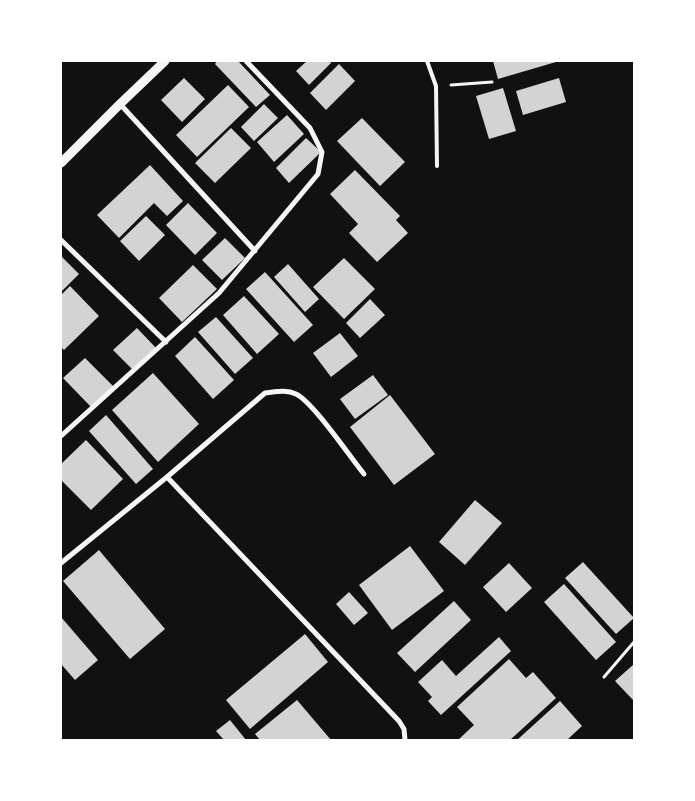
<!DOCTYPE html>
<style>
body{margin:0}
#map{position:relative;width:695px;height:801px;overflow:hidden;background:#111;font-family:"Times New Roman",serif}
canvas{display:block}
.frame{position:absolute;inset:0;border:62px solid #fff;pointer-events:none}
</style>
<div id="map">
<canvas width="695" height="801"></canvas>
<div class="frame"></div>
</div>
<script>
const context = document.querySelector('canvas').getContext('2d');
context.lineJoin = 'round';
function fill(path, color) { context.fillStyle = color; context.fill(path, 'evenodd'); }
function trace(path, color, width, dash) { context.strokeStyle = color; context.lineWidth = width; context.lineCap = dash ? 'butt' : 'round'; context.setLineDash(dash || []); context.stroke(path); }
fill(new Path2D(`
 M217 61H238L270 95 256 107 215 64Z
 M307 61H330L331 63 309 85 296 71Z
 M493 61H556V62L498 79Z
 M339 64 355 81 326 110 310 93Z
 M184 78 205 99 182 122 161 100Z
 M559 78 566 102 523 115 516 91Z
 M228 85 249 107 197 157 176 135Z
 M503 88 516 131 489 139 476 96Z
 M264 104 278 118 254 141 241 127Z
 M287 115 304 134 274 162 257 142Z
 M362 118 405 162 380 186 337 141Z
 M231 128 251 148 215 183 195 163Z
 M306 138 321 152 289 183 276 168Z
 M150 165 183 201 167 216 154 203 119 238 97 215Z
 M355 170 400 216 396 220 408 233 377 262 349 233 358 224 330 194Z
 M188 203 217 233 195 255 166 225Z
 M146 216 165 235 139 261 120 241Z
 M225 238 245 258 222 280 202 260Z
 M61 256 79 274 61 292Z
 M344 258 375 289 344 319 313 287Z
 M288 264 319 299 305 312 274 277Z
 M193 265 217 289 182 322 159 298Z
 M265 272 313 325 294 342 246 289Z
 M70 286 99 316 64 350 61 347V295Z
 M244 296 279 334 257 354 223 315Z
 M370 299 385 315 360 338 346 323Z
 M216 317 253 358 235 374 198 332Z
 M137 328 156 348 133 370 113 350Z
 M340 333 358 356 331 377 313 353Z
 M195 337 234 380 213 399 175 356Z
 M85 358 114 387 92 408 63 378Z
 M153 373 199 424 158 462 112 410Z
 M373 375 388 395 355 419 340 399Z
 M390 395 435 454 394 485 350 427Z
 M106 415 153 469 136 484 89 431Z
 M86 440 123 479 91 510 61 480V464Z
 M475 500 502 523 465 565 439 542Z
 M410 546 444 591 392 630 359 585Z
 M99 550 165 629 130 659 63 581Z
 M583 562 634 618 616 634 565 578Z
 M509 563 532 588 506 612 483 587Z
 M564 584 616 642 596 660 544 602Z
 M349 592 368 613 354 625 336 604Z
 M454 601 471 620 415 672 397 653Z
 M61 617 98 660 75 680 61 664Z
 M305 634 328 662 250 729 226 700Z
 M499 637 511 651 441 715 428 701 432 697 418 682 442 660 456 676Z
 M509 659 526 678 533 672 556 698 510 740H458L474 725 457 707Z
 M634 664V701L615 681Z
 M297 700 331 740H260L255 734Z
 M560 701 582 726 567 740H517Z
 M230 720 246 740H224L216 731Z`), '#d3d3d3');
trace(new Path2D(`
 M451 85 492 82
 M604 677 634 642`), '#f5f5f5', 3);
trace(new Path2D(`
 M427 61 436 86 437 166`), '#f5f5f5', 4);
trace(new Path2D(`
 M120 104 255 251
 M61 240 166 342
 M61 436 219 293 318 174 322 152 310 128 246 61
 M167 477 265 393C275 392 286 389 296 394 313 402 350 457 364 474
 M61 563 167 477 399 721 404 729 405 740`), '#f5f5f5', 5);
trace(new Path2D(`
 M61 163 120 104 165 61`), '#f5f5f5', 9);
</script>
